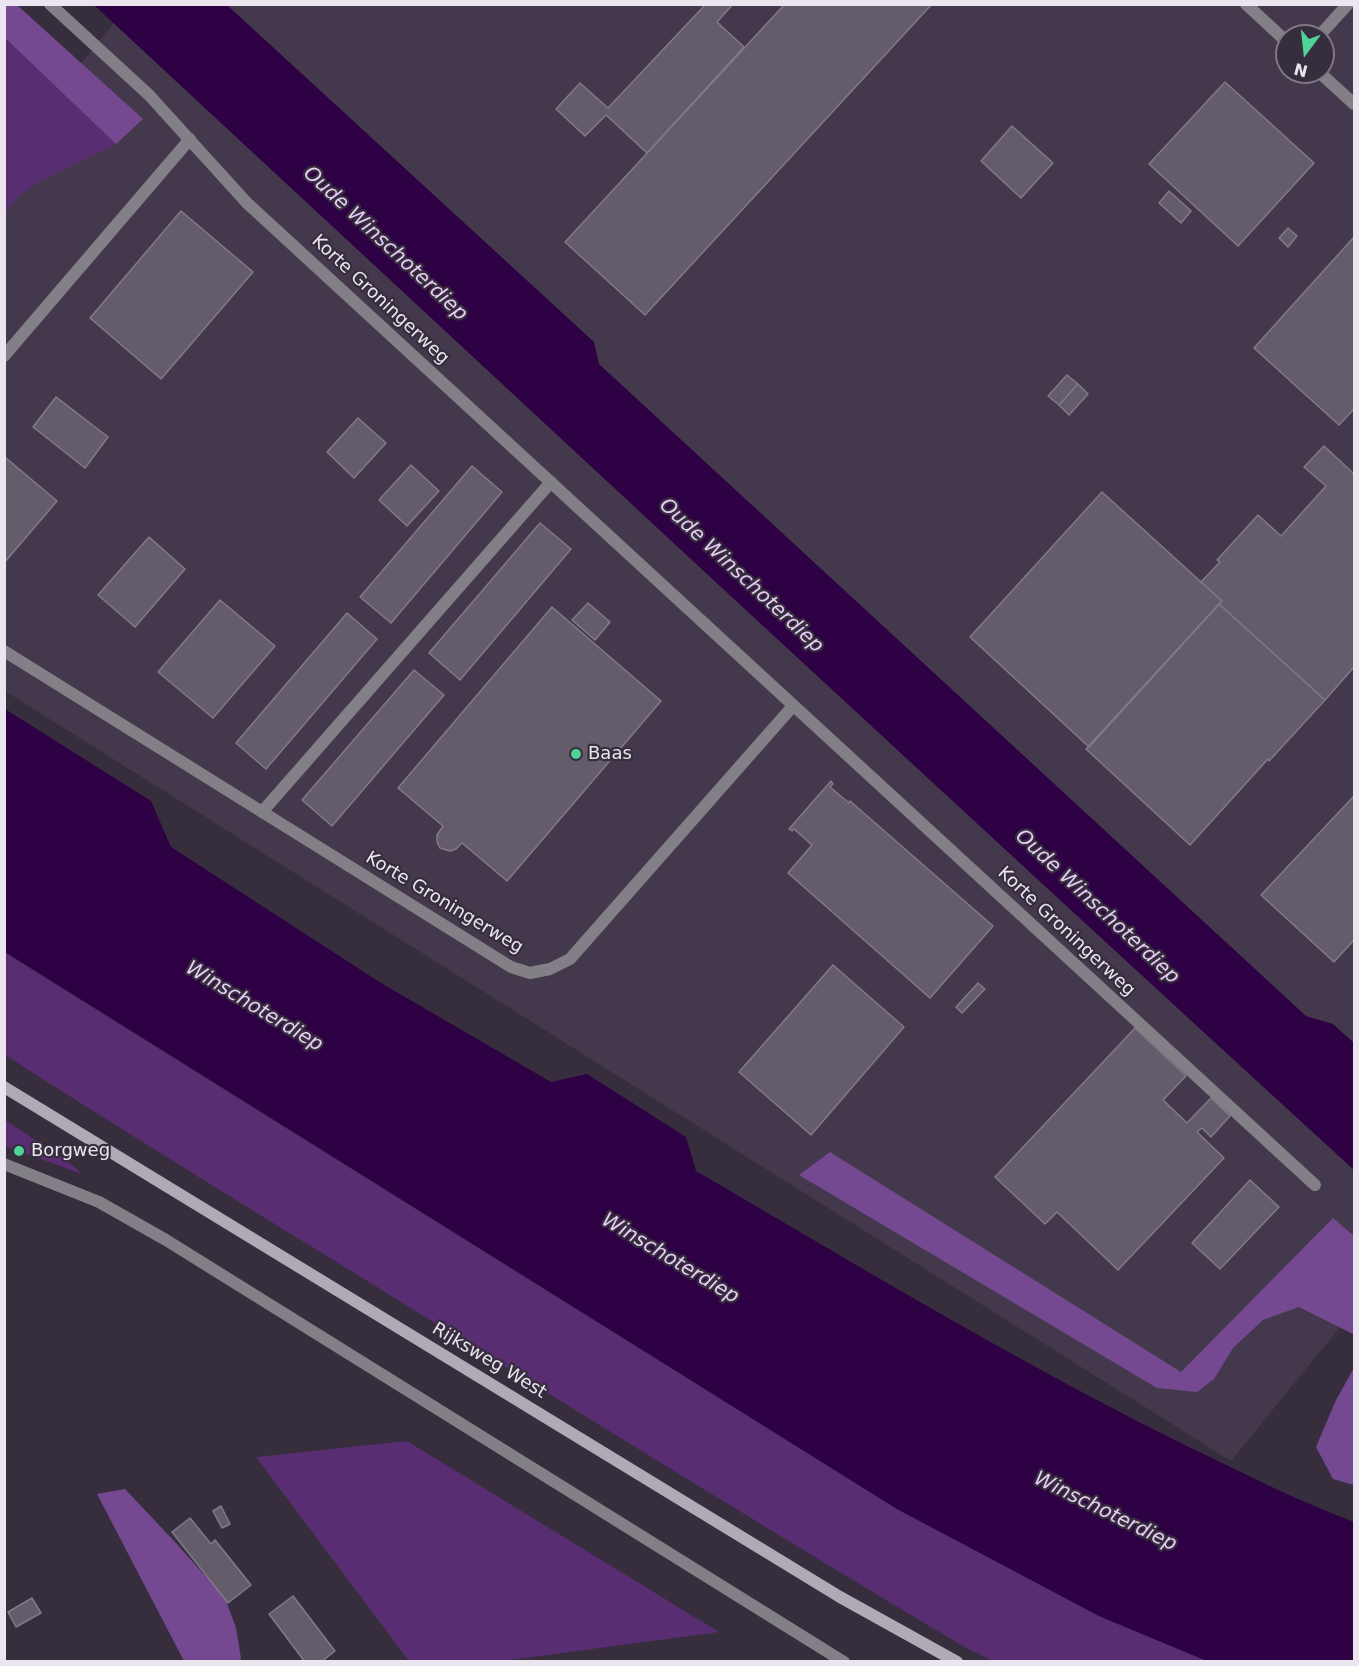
<!DOCTYPE html>
<style>
body{margin:0}
#map{position:relative;width:1359px;height:1666px;overflow:hidden;background:#372e3d;font-family:"DejaVu Sans",sans-serif}
canvas{display:block}
.frame{position:absolute;inset:0;border:6px solid #ebe5ef;pointer-events:none}
.north{position:absolute;left:1275px;top:24px;width:60px;height:60px;box-sizing:border-box;background:#372e3d;border:2px solid #7f7784;border-radius:50%;rotate:195deg;font-size:16px;font-weight:700;line-height:24px;text-align:center;color:#ebe5ef}
.north::after{content:'';display:block;margin:auto;width:21px;height:27px;background:#4fd399;clip-path:polygon(50% 0,100% 100%,50% 72%,0 100%)}
</style>
<div id="map">
<canvas width="1359" height="1666"></canvas>
<div class="frame"></div>
<div class="north">N</div>
</div>
<script>
const context = document.querySelector('canvas').getContext('2d');
context.lineJoin = 'round';
function fill(path, color) { context.fillStyle = color; context.fill(path, 'evenodd'); }
function trace(path, color, width, dash) { context.strokeStyle = color; context.lineWidth = width; context.lineCap = dash ? 'butt' : 'round'; context.setLineDash(dash || []); context.stroke(path); }
function label(font, color, halo, rows, align = 'center') {
  context.font = font + ' "DejaVu Sans",sans-serif'; context.lineWidth = 4.5; context.setLineDash([]); context.textBaseline = 'middle'; context.strokeStyle = halo; context.fillStyle = color; for (const [text, x, y, turn = 0] of rows) {
    context.save(); context.translate(x, y); context.rotate((+turn || 0) * Math.PI / 180); context.textAlign = isNaN(turn) ? turn : align; if (halo) context.strokeText(text, 0, 0); context.fillText(text, 0, 0); context.restore();
  }
}
fill(new Path2D(`
 M128 5H1354V1310L1231 1461 5 691 4 160ZM1287 36H1323V72H1287Z`), '#44394c');
fill(new Path2D(`
 M5 38 116 144 39 182 16 198 5 214Z
 M4 952 897 1509 1099 1616 1207 1661H993L961 1645C762 1526 565 1404 369 1282 247 1207 125 1132 5 1055Z
 M5 1120 70 1163 82 1174 5 1146Z
 M407 1441 719 1632 502 1661H409L256 1457Z`), '#582d71');
fill(new Path2D(`
 M4 5H17L143 119 116 144 5 38Z
 M830 1152 1181 1372 1333 1218 1354 1236V1355L1353 1334 1299 1307 1263 1320 1233 1348 1214 1379 1197 1392 1157 1388 799 1175Z
 M1354 1368V1485L1333 1479 1316 1447 1336 1400Z
 M125 1489 175 1542 225 1598 236 1628 241 1658 240 1661H184L97 1494Z`), '#754991');
fill(new Path2D(`
 M94 5H227L594 342 599 364 1306 1016 1333 1024 1354 1043V1170C932 784 513 394 94 5Z
 M5 709 151 801 171 847 381 983 551 1082 587 1074 686 1137 696 1171C859 1266 1020 1364 1189 1447 1243 1473 1298 1501 1354 1522V1661H1207L1099 1616 897 1509 5 952Z`), '#2e0044');
const building = new Path2D(`
 M706 4H733L717 22 744 47 647 153 606 115 585 136 556 109 580 83 608 108Z
 M785 4H932L645 315 565 242Z
 M1225 82 1314 163 1238 246 1149 164Z
 M1012 126 1053 163 1021 198 981 161Z
 M1169 191 1191 211 1181 223 1159 203Z
 M181 211 253 272 161 379 90 318Z
 M1288 228 1297 236 1288 247 1279 238Z
 M1354 237V409L1339 425 1254 348Z
 M1067 375 1078 384 1059 405 1048 396Z
 M1078 384 1088 394 1069 415 1059 405Z
 M56 397 108 437 85 468 33 427Z
 M358 418 386 443 354 478 327 452Z
 M1324 446 1354 474V667L1325 700 1219 604 1222 601 1201 582 1220 562 1217 560 1258 515 1281 536 1326 486 1304 467Z
 M6 458 57 501 4 563V460Z
 M411 465 439 491 407 526 379 500Z
 M472 466 502 492 391 623 360 597Z
 M1102 492 1222 601 1089 747 970 637Z
 M540 523 571 549 460 680 429 653Z
 M149 537 185 569 135 627 98 595Z
 M220 600 275 646 213 718 158 672Z
 M588 603 610 622 595 640 572 620Z
 M1219 604 1325 700 1269 761 1268 759 1190 845 1086 749Z
 M552 607 661 701 507 881 462 843 456 849 450 851 440 848 437 842V835L443 826 398 788Z
 M347 613 377 639 266 769 236 743Z
 M414 670 444 695 332 826 302 800Z
 M831 781 833 784 830 787 849 803 850 801 993 926 930 998 788 873 812 845 794 829 792 831 789 829Z
 M1354 796V940L1334 962 1261 895Z
 M833 965 904 1027 811 1135 739 1072Z
 M978 983 985 989 962 1013 956 1007Z
 M1135 1028 1186 1076 1163 1100 1187 1123 1211 1098 1230 1116 1211 1137 1202 1128 1197 1132 1224 1158 1118 1270 1057 1212 1045 1224 995 1177Z
 M1250 1180 1279 1207 1220 1269 1192 1243Z
 M221 1506 230 1524 222 1528 213 1511Z
 M190 1518 211 1544 215 1540 251 1585 228 1603 172 1532Z
 M293 1596 335 1651 321 1662H305L269 1614Z
 M32 1598 41 1613 16 1627 8 1612Z`);
fill(building, '#645b6b');
trace(building, '#82798a', 1.5);
trace(new Path2D(`
 M262 812 551 482`), '#837f86', 12);
trace(new Path2D(`
 M50 4 149 95 247 203 1315 1185
 M1246 4 1287 42
 M1319 36 1348 4
 M1319 72 1354 104
 M4 356 190 139
 M4 651 511 967 530 973 550 969 570 959 793 706
 M4 1164 99 1202 166 1240 844 1662`), '#837f86', 12);
trace(new Path2D(`
 M4 1087 840 1597 957 1662`), '#b1aab6', 12);
for (const [x, y, r, color] of [
 [576,754,6,"#4fd399"],
 [19,1151,6,"#4fd399"]
]) { const dot = new Path2D(); dot.arc(x, y, r, 0, 2 * Math.PI); context.fillStyle = color; context.fill(dot); trace(dot, '#372e3d', 2); }
label('18px', '#ebe5ef', '#372e3d', [
 ["Korte Groningerweg",380,300,43],
 ["Korte Groningerweg",444,903,31],
 ["Korte Groningerweg",1066,932,43],
 ["Rijksweg West",489,1361,31]
]);
label('18px', '#ebe5ef', '#372e3d', [
 ["Baas",588,754],
 ["Borgweg",31,1151]
], 'left');
label('italic 20px', '#e5cdf6', '#372e3d', [
 ["Oude Winschoterdiep",385,244,43],
 ["Oude Winschoterdiep",741,576,43],
 ["Oude Winschoterdiep",1097,907,43],
 ["Winschoterdiep",254,1007,31],
 ["Winschoterdiep",670,1259,31],
 ["Winschoterdiep",1105,1512,26]
]);
</script>
